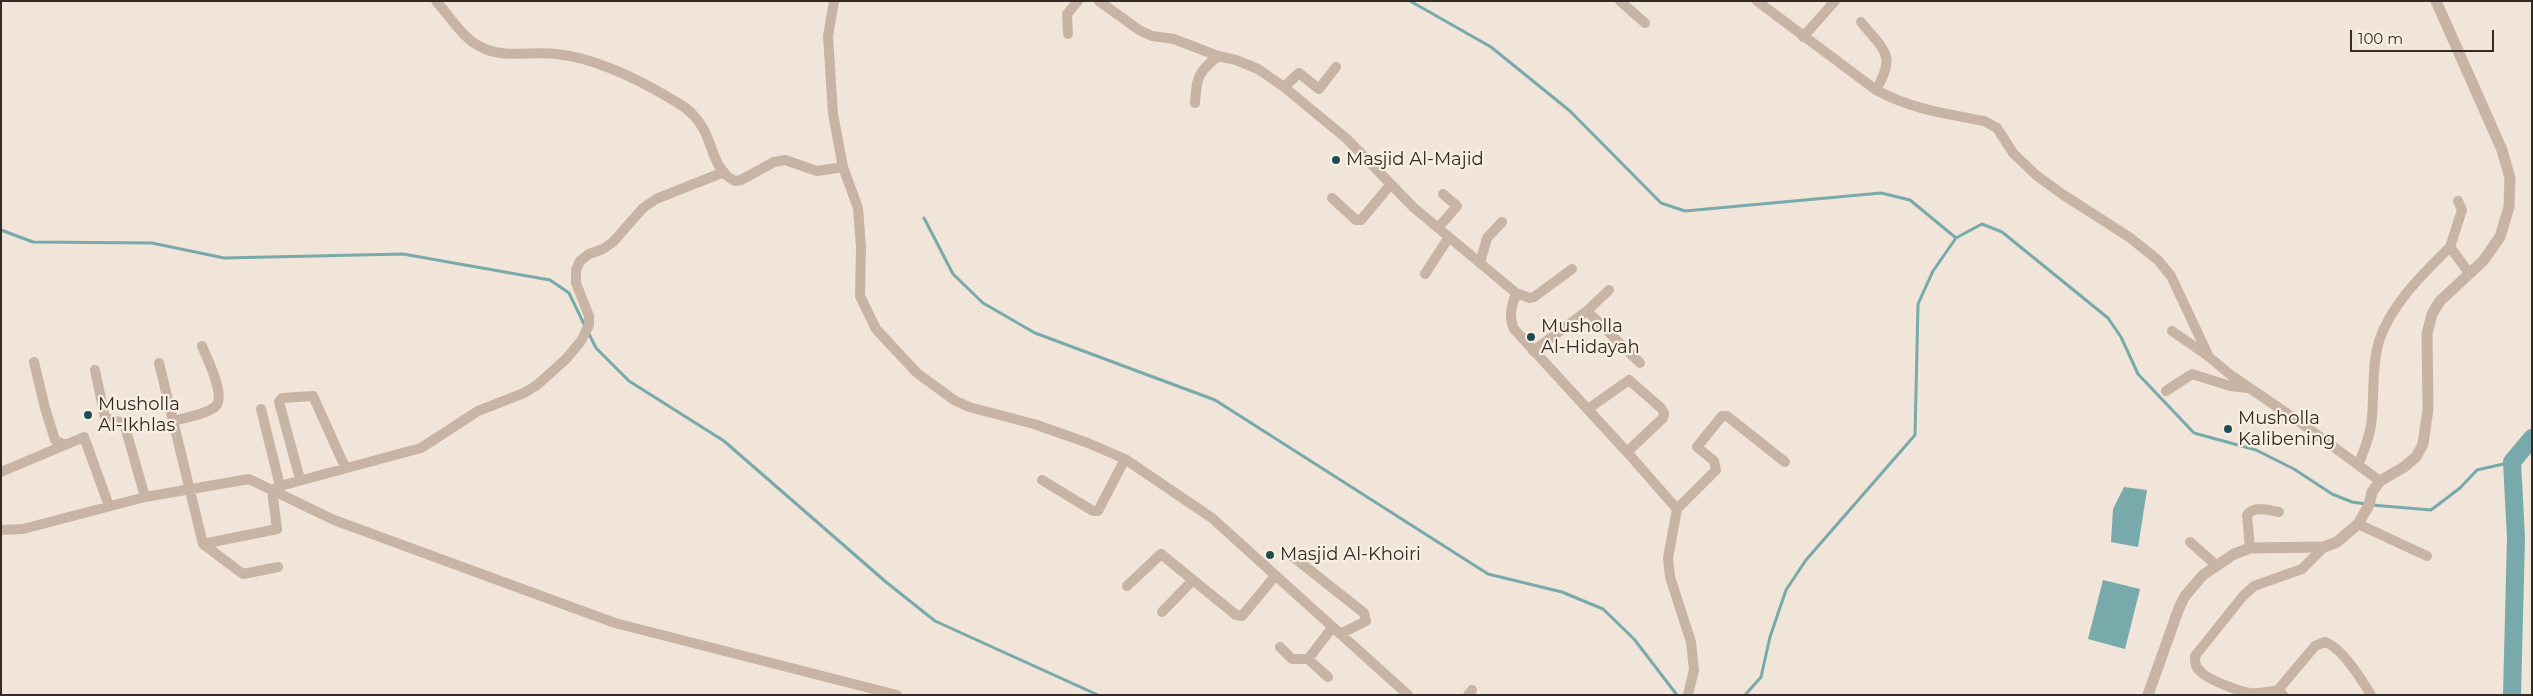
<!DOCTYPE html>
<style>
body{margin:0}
#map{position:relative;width:2533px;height:696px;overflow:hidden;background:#f0e5d8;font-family:Montserrat,sans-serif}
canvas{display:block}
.frame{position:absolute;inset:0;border:2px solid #332a26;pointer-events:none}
.scale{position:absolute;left:2350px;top:30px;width:144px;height:22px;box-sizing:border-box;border:2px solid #332a26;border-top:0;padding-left:6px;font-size:15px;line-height:18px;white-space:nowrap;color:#332a26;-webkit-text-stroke:4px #f8efe3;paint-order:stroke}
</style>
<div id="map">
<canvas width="2533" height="696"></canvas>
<div class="frame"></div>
<div class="scale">100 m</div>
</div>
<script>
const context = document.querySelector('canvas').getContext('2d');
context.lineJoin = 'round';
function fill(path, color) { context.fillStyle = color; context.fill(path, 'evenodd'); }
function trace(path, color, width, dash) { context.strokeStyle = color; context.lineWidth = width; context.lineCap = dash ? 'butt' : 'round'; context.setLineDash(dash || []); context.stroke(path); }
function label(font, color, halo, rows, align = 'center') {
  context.font = font + ' Montserrat,sans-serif'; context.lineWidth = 4.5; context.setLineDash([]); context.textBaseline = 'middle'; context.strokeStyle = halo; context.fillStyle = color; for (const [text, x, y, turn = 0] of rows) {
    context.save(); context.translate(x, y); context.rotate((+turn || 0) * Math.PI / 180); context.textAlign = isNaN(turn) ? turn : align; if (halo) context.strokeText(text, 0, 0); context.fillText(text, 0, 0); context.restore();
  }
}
fill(new Path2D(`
 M2124 487 2147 490 2138 547 2111 542 2113 509Z
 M2103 580 2140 589 2125 649 2088 639Z`), '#78a9ab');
trace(new Path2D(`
 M1410 1 1491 47 1570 111 1661 203 1685 211 1881 193 1910 200 1956 238
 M924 218 953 274 983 303 1035 333 1215 400 1488 574 1562 592 1603 609 1634 639 1677 695
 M1 230 33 242 152 243 224 258 403 254 550 280 569 293 585 326
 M588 332 596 348 629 381 724 441 886 582 935 621 1098 695
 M2372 505 2431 510 2460 488 2477 470 2512 462
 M1745 695 1761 677 1770 637 1786 590 1806 560 1915 435 1918 304 1933 271 1956 238 1982 224 2002 232 2108 318 2121 337 2138 374 2194 433 2256 450 2294 469 2332 494 2352 502 2366 504`), '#78a9ab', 3);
trace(new Path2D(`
 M2512 695 2516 538 2512 462 2532 438`), '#78a9ab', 18);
trace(new Path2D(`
 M436 1C450 16 462 38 481 47 503 59 532 51 556 54 598 58 642 81 678 103 689 109 699 120 704 130 713 147 715 172 735 181L741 180 774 162 785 160 817 171 843 167
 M834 1 828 36 833 114 843 167 858 208 861 247 860 296 876 329 917 373 954 400 969 407 1034 424 1088 443 1125 459 1212 518 1408 695
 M1099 1 1139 30 1152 36 1174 39 1218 56 1236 60 1258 69 1284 87 1347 139 1413 207 1516 293C1512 305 1508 316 1514 329L1627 452 1677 509 1668 558 1670 577 1691 642 1694 670 1688 695
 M1620 1 1645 23
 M1757 1 1876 90C1914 110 1943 113 1984 121L1997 128 2013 153 2036 175 2062 194 2129 237 2158 260 2171 276 2209 357 2232 376 2301 423 2380 481
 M1861 22C1884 51 1897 54 1876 90
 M1068 34 1067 14 1078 1
 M1803 37 1835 1
 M1284 87 1299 73 1319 89 1336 67
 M1195 103C1197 77 1197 73 1218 56
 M1332 198 1356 220H1361L1391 184
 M2458 201 2462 210 2450 247 2469 273
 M1438 228 1457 206 1443 194
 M1480 263 1487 238 1502 222
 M1425 274 1449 237
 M1516 293 1530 298 1534 297 1572 269
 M1587 311 1609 290
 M2172 331 2208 356
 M1533 351 1587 311 1640 363
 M34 362 45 408 55 440 65 445
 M159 363 203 544 243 574 278 567
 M95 370 105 418 124 423 145 497
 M2166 391 2192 374 2230 386 2247 388
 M261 409 280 486
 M1588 409 1629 380 1661 408 1664 413 1663 418 1627 452
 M174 421C186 417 205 415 215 407 227 397 207 359 202 346
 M2358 465C2364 450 2371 434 2372 417 2374 392 2372 365 2379 341 2392 303 2422 275 2450 247
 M1 472 84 437 109 506
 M300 479 279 402 282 398 313 396 345 467
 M1042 480 1093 511H1098L1125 459
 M1677 509 1716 470 1714 461 1697 447 1722 416H1727L1785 462
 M2358 524 2427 556
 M1 530 23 529 145 497 249 479 334 520 615 623 897 695
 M2190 542 2216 565
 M203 544 277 529 272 490 280 486 421 448 478 411 524 393 537 385 566 359 581 341 589 325V316L576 283V270L580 261 589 254 603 249 613 242 643 208 656 199 724 172
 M2250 548 2247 515C2255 505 2267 510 2279 512
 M1292 556 1364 613 1366 621 1340 634
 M1127 586 1161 554 1193 580
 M1162 612 1193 580 1236 615 1242 616 1275 576
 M1280 647 1292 659H1308
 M1328 677 1308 659 1332 628
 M2278 690C2268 692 2260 694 2250 693 2238 691 2208 680 2200 671 2195 667 2195 662 2195 656L2243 596 2254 586 2302 569 2324 547
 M1468 695 1472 690
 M2283 695 2278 690 2315 646 2325 642C2341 647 2362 680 2371 695`), '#c7b4a4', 10);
trace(new Path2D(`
 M2148 695 2179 608 2185 596 2203 575 2234 554 2250 548 2324 547 2337 542 2358 524 2369 505 2372 492 2380 481 2404 467 2416 457 2423 444 2428 409 2427 334 2432 314 2440 301 2483 261 2500 237 2509 207 2510 178 2502 150 2436 1`), '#c7b4a4', 11);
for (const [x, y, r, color] of [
 [1336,160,5,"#1d4e52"],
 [1531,337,5,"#1d4e52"],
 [88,415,5,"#1d4e52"],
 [2228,429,5,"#1d4e52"],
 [1270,555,5,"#1d4e52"]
]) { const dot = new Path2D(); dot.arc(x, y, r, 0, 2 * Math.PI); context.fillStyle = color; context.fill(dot); trace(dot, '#f8efe3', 2); }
label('18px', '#332a26', '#f8efe3', [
 ["Masjid Al-Majid",1346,160],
 ["Musholla",1541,327],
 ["Al-Hidayah",1541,348],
 ["Musholla",98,405],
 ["Al-Ikhlas",98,426],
 ["Musholla",2238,419],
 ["Kalibening",2238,440],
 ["Masjid Al-Khoiri",1280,555]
], 'left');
</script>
